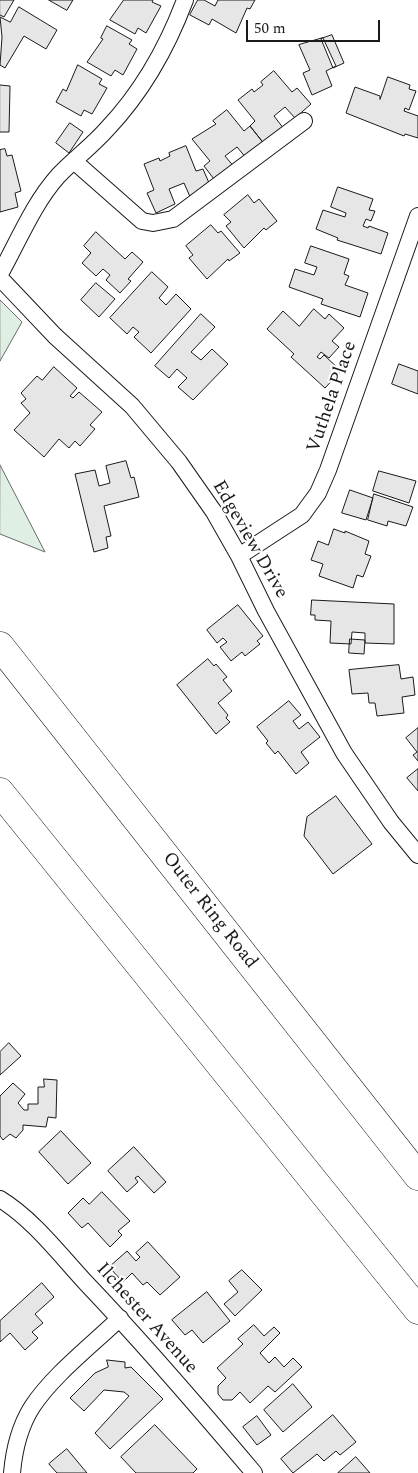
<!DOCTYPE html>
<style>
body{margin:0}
#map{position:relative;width:418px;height:1473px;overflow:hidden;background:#fff;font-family:Spectral,serif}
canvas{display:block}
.scale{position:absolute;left:246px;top:20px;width:134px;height:22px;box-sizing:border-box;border:2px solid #1a1a1a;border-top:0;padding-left:6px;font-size:15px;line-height:18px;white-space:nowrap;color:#1a1a1a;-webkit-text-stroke:4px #fff;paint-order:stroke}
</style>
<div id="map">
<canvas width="418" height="1473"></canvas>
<div class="scale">50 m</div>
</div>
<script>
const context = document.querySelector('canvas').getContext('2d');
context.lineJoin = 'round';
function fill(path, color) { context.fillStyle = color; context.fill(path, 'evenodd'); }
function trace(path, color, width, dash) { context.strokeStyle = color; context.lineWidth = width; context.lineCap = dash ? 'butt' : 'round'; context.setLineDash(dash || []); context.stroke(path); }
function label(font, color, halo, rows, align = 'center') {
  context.font = font + ' Spectral,serif'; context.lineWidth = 4; context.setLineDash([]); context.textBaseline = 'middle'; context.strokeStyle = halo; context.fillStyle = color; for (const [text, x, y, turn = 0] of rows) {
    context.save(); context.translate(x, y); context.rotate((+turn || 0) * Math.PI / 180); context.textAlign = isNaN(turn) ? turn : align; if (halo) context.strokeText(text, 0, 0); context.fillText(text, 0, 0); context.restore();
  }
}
const green = new Path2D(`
 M0 300 22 322 0 361Z
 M0 465 45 552 0 534Z`);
fill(green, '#e0efe3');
trace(green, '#6a6a6a', 1);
const building = new Path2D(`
 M0 0H14L4 17 0 15Z
 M49 0H73L67 10Z
 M124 0H153L152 2 161 6 146 33 138 28 135 34 110 20Z
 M198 0H204L215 6 218 0H255L250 9 247 8 236 33 212 19 209 25 190 15Z
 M19 7 57 30 46 49 24 36 5 68 0 65 2 37 0 17 10 22Z
 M107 26 132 40 129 44 137 49 123 75 115 70 111 76 87 62 103 39 101 38Z
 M332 35 344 63 333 68 321 39Z
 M323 38 336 66 326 71 332 86 312 95 303 73 310 70 299 45Z
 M78 65 102 79 99 84 107 88 92 114 84 110 81 116 56 102 63 89 66 91Z
 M274 71 292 92 297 88 311 104 295 118 285 107 274 116 284 129 265 145 250 126 255 121 238 100 252 89 254 92 263 85 261 82Z
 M388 77 410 85 409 89 416 91 409 110 405 108 404 111 418 116V138L405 134 404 136 346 113 355 87 380 96V99Z
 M0 85 10 86 9 132H0Z
 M227 110 244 131 250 126 265 145 247 159 237 147 225 156 235 168 217 183 204 166 210 161 192 139 216 124 213 121Z
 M70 123 83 132 69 153 56 143Z
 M186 146 196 171 203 169 212 190 191 199 184 183 169 189 175 204 156 213 147 193 154 190 144 164 159 158 160 161 170 156 169 153Z
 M5 149 7 156 12 155 21 191 15 193 18 207 0 212V150Z
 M338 187 373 199 369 210 375 211 371 221 366 219 363 226 368 228 369 226 388 233 381 254 337 240 338 238 316 229 323 210 345 217 346 213 331 207Z
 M248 195 254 203 259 199 277 221 266 230 264 228 244 248 226 226 231 222 224 215Z
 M211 225 218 233 221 231 240 253 229 261 228 259 207 279 189 258 193 255 186 246Z
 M96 232 125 259 132 252 143 262 128 279 131 281 120 293 106 280 110 275 103 269 96 276 82 263 91 253 84 246Z
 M311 246 349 259 344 274 349 276 345 285 368 293 360 317 321 304 323 299 289 287 295 269 314 275 317 267 305 263Z
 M152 272 168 287 159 298 166 305 176 294 191 309 151 353 134 337 139 332 133 327 127 334 110 318Z
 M96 283 115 299 99 317 81 300Z
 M314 309 325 319 329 314 344 328 332 341 339 347 329 358 321 352 317 357 320 359 324 355 341 371 325 388 291 357 294 354 267 329 283 311 299 326Z
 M201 314 215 327 191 352 201 360 212 349 228 364 193 400 178 387 187 378 177 369 169 378 155 366Z
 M399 364 418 371V394L392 384Z
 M54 367 77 388 70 396 73 398 79 392 102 412 90 425 95 429 80 446 75 441 69 448 59 439 44 457 14 430 30 413 21 403 26 399 21 393 37 376 42 380Z
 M126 461 131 478 134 477 139 497 104 506 111 536 106 537 108 548 94 552 75 474 95 470 99 486 110 483 106 466Z
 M379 471 416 481 409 503 373 491Z
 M350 490 373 498 366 520 342 513Z
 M374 494 413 507 406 526 388 521 387 526 368 520Z
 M334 529 345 533V531L369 541 365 554 371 556 363 577 357 575 353 588 319 576 323 564 311 560 318 541 328 545Z
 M312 600 394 604V644L365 643V633L352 632 351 644 330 643 331 621 315 620V615H311Z
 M238 605 263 636 257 641 260 644 245 656 242 652 231 661 220 647 227 642 223 638 217 643 207 630Z
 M350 639 365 640 364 654 349 653Z
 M208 659 214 666 216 664 227 677 223 680 232 691 218 703 228 715 226 718 230 722 216 734 177 685Z
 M399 665 401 679 413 677 415 695 402 697 404 713 377 716 375 703H369L368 693 352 694 349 670Z
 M289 701 301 715 293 721 299 729 308 722 320 737 301 752 309 763 296 774 278 751 275 754 266 743 268 741 257 727Z
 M418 728V761L413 755 417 752 406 738Z
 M418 769V791L407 778Z
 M336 796 372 844 333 874 304 836 307 817Z
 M9 1043 21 1056 0 1075V1052Z
 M44 1079 57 1080 56 1118 48 1117 46 1127 23 1125V1130L16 1138 10 1134 3 1140 0 1136V1096L13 1083 25 1094 18 1103 24 1110H28V1104H38V1087H44Z
 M61 1131 91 1163 68 1184 39 1152Z
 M134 1147 166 1182 154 1193 138 1176 135 1178 138 1182 127 1192 108 1171Z
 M102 1192 130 1221 118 1231 122 1235 110 1247 88 1223 82 1228 68 1213 83 1198 89 1204Z
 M148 1242 180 1277 160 1295 147 1282 143 1285 132 1273 123 1282 109 1267 127 1251 136 1261 140 1257 136 1253Z
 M242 1270 262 1290 235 1316 224 1304 238 1292 229 1281Z
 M42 1283 54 1297 35 1314 43 1323 32 1332 38 1338 25 1350 10 1333 0 1342V1321Z
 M207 1292 230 1321 203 1343 192 1330 185 1335 172 1320Z
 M254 1325 264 1336 274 1327 280 1333 260 1353 269 1363 275 1357 284 1367 293 1358 302 1367 275 1392 268 1386 250 1403 240 1392 232 1400H223L218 1394V1386L226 1378 217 1368 243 1344 238 1339Z
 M107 1360 125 1362V1368L131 1367 163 1399 110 1449 95 1433 129 1396 124 1392 104 1390 84 1411 70 1398 95 1373 108 1367Z
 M293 1384 312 1407 283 1432 264 1410Z
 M333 1415 356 1442 340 1455 336 1451 324 1461 317 1454 293 1473 281 1459Z
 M257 1416 271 1435 257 1445 243 1427Z
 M155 1425 197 1469 193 1473H136L121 1457Z
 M67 1449 87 1473H57L49 1464Z
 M356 1457 370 1473H338Z`);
fill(building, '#e6e6e6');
trace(building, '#1a1a1a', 1);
const minor = new Path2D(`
 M75 162 142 221 153 223 173 219 304 121
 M0 274C18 242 33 204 58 176 73 160 92 146 107 129 143 91 167 48 185 0
 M0 278 55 336 132 406 179 462 214 512 239 556 266 611 344 753 391 822 418 855
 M239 556 302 515 318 493 328 470 418 216
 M0 1199C34 1220 60 1255 87 1284 145 1345 200 1409 254 1473
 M12 1473C14 1450 20 1426 32 1407 53 1375 92 1345 120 1318`);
const motorway = new Path2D(`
 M0 646 418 1176
 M0 792 418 1310`);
trace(minor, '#1a1a1a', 18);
trace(motorway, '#1a1a1a', 29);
trace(minor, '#fff', 16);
trace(motorway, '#fff', 28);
label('19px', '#1a1a1a', '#fff', [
 ["Vuthela Place",333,397,-71],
 ["Edgeview Drive",249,540,60],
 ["Outer Ring Road",209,911,52],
 ["Ilchester Avenue",146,1319,48]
]);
</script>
